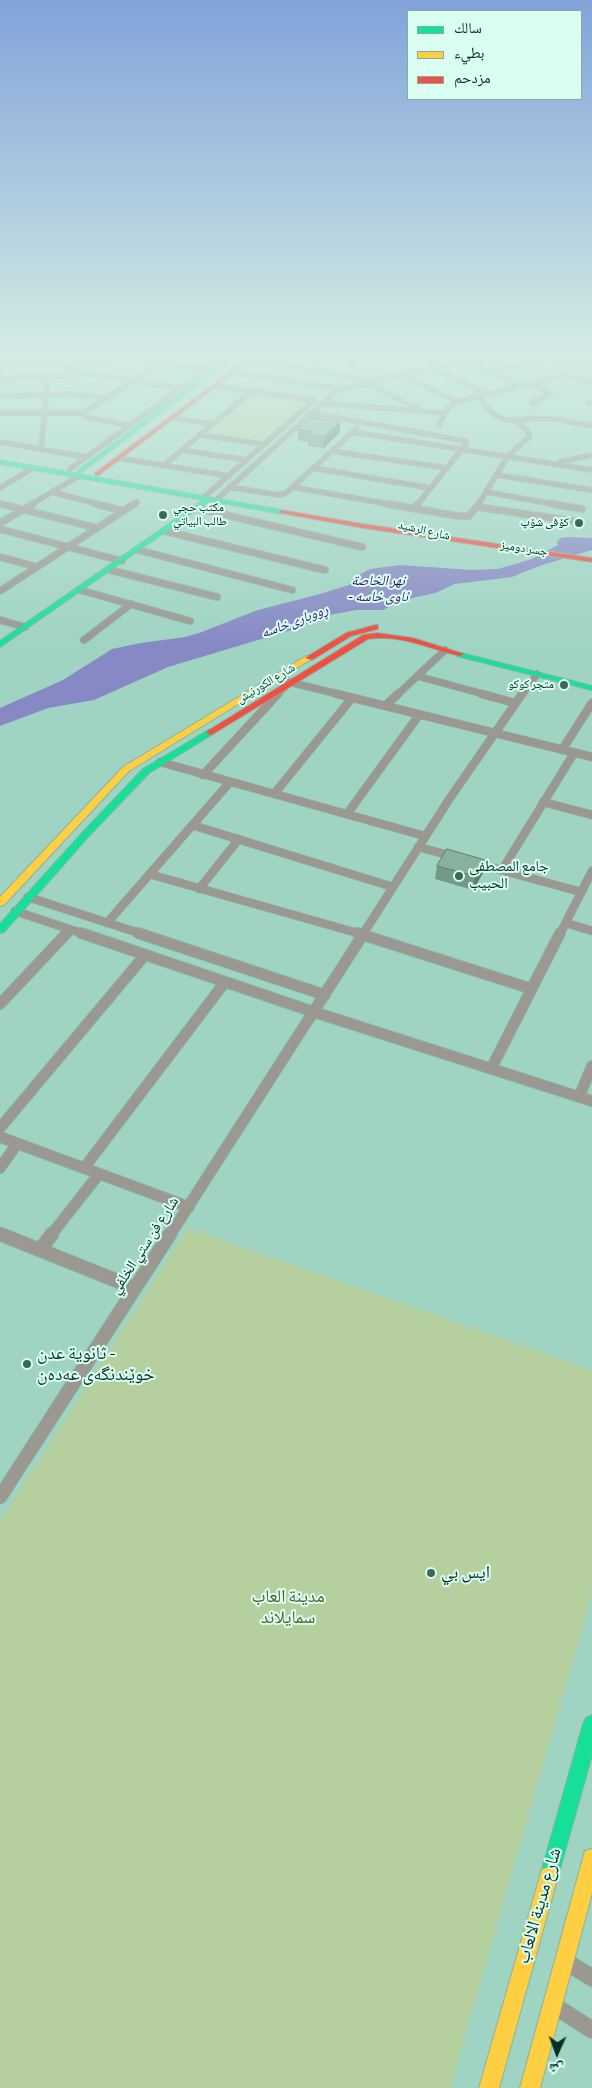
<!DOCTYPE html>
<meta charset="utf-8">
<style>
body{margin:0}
#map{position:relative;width:592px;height:2088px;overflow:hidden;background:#9fd4c3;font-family:"Sofia Sans Condensed","Noto Naskh Arabic",sans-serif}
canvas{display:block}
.legend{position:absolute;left:407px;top:10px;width:175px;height:90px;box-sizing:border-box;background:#dafef1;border:1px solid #84ac9f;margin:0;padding:6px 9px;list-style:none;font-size:15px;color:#043025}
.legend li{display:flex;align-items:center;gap:10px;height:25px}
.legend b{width:25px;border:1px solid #84ac9f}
.north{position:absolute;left:532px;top:2028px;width:50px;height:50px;-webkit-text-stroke:4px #dafef1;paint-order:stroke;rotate:182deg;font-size:14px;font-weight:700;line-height:20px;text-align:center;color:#043025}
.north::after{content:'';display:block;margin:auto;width:18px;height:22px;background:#043025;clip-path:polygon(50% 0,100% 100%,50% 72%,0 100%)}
</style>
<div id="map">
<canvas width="592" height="2088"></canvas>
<ul class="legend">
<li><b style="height:6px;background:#16e098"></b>سالك</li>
<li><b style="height:6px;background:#ffcf43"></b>بطيء</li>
<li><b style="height:6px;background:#f24e42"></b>مزدحم</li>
</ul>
<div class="north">ش</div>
</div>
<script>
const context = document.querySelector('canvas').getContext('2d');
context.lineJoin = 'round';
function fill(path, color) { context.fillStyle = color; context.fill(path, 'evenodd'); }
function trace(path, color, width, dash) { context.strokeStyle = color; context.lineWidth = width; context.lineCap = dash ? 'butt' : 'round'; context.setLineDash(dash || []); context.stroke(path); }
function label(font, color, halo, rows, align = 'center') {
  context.font = font + ' "Sofia Sans Condensed","Noto Naskh Arabic",sans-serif'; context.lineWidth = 4; context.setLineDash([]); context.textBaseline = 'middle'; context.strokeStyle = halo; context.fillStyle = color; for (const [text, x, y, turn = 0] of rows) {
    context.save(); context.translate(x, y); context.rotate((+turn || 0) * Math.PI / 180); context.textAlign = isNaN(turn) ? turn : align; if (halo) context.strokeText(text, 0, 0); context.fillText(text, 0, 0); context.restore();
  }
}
fill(new Path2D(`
 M375 353H382L429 360 362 376 352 373Z
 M257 394 305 401 260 440 210 432Z
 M188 1228 592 1370V1594L450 2088H0V1521Z`), '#b5cf9f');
fill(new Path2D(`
 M568 537 592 538V550L539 566 512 577 455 584 435 593 403 600 383 610H356L324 616 298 628 168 667 94 700 48 708 0 726V708L63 680 112 649 141 643 185 637 199 633 258 610 320 594 349 585 357 576 370 569 401 565 471 570 498 569 532 559 558 545 557 542 560 538Z`), '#8689c4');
const streetFar5 = new Path2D(`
 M64 353 60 360 72 371 179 388
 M78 353 206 369
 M388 353 426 359 441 365
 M302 355 357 363
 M555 357 562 375 592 382
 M464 360 520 386
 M288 366 363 379
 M352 367 368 353
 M432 368 487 394
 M232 372 341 389
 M492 373 570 353
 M0 374 3 353
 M404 375 457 402
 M0 379 79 375
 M366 383 419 409
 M532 383 550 394 532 403
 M215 386 314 400
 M0 396 71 394 109 398
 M480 396C499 434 520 415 554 419 567 420 579 425 592 425
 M321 403 444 413
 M589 403 592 402
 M0 413H83
 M310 413 466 441V444L417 505
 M172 418 213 424
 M129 425 85 417 82 414 175 353
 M439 425 448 408 457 402 562 375
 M352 432 592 470
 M200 435 263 444
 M0 442 86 457
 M41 449 48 377
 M182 450 246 460
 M331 451 447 468
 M118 458 229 476
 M560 462 592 455
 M164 465 252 391
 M313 468 430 488
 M70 469 229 353
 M497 475 592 490
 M229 487 279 495 286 493 357 428
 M292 487 394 505
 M0 488 33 468
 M52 492 101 505
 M486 492 559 505
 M203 498 310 404
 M216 500 337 390 497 353
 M0 504 4 505
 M30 505 79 476
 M133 505 137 502
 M478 505 508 456 529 437V433L516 420`);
const streetFar4 = new Path2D(`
 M0 504 97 528
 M96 504 124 511
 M387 504 458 516H469L479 504
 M552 504 582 509
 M478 507 579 522
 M196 508 362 547
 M414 508 418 504
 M0 523 33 504
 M0 529 122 561
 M164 531 325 570
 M138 550 292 590
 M0 557 37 567
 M110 570 217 597
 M80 590 190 621
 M0 591 134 504
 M0 620 25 627
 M84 640 131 604
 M417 676 487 695
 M277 695 289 682 342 695
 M397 695 445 650
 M522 695 537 674`);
const streetFar3 = new Path2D(`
 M337 694 592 757
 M482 694 515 703
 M385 706 398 694
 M562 750 592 703
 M160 762 425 836
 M203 775 278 694
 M274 794 352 698
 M543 802 592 815
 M347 814 419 715
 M192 825 393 887
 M418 847 456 857
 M472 862 581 892
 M502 870 574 753
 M149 874 361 934
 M199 889 239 839
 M28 897 142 934
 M15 911 84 934
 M107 923 230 782
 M566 923 592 931
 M66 934 70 930
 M363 934 450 798 522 694
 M560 934 592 871`);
const streetFar2 = new Path2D(`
 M81 933 314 1012 592 1101
 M138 933 325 995
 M357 933 532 989
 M0 1004 67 933
 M491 1069 560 933
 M579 1097 592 1066
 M0 1128 145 955
 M0 1137 189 1207
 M0 1168 17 1144
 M84 1168 225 982
 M0 1234 3 1235
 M51 1235 99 1174
 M170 1235 364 933`);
const streetFar1 = new Path2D(`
 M0 1234 135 1288
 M40 1250 52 1234
 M0 1497 170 1234`);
const street = new Path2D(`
 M565 1961 592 1978
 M553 2005 592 2030`);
const fast = new Path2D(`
 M234 353H240L82 472H78V470Z
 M0 460 282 510 285 512 282 514 210 501 0 647V641L203 500 0 464Z
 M457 652 592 686V690L457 656Z
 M210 729 214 732 213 734 149 773 88 837 4 932 0 933V924L82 833 143 769Z
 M592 1715V1755L558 1876 556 1883 549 1885 542 1883 540 1876 583 1724 586 1718Z`);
const slow = new Path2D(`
 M306 656 313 658 129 771 4 905 0 906V897L123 767Z
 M592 1849V1893L540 2088H520L583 1858 585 1851Z
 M549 1867 556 1869 558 1876 499 2088H479L540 1876 542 1869Z`);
const jam = new Path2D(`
 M255 353H261L99 475H95V473Z
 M282 510 363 524 592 558V562L363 528 280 513 279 512Z
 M375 625H378V629L351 636 312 660 305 658 346 633Z
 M377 633 413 638 464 654 460 656C430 649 400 634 368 639L213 734 210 735 206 732 363 635Z`);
trace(streetFar5, '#87b2a5', 6);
trace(streetFar4, '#87b2a5', 8);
trace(streetFar3, '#87b2a5', 9);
trace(streetFar2, '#87b2a5', 12);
trace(streetFar1, '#87b2a5', 15);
trace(street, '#87b2a5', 18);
trace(fast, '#87b2a5', 2);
trace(slow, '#87b2a5', 2);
trace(jam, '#87b2a5', 2);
trace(streetFar5, '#9a9891', 5);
trace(streetFar4, '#9a9891', 6);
trace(streetFar3, '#9a9891', 8);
trace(streetFar2, '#9a9891', 10);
trace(streetFar1, '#9a9891', 13);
trace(street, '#9a9891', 16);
fill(fast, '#16e098');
fill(slow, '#ffcf43');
fill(jam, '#f24e42');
fill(new Path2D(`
 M298 430 340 432 324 448 308 446V442L298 440Z
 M437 866 483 873 473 890 435 879Z`), '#759988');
fill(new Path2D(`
 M340 422V432L324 448V437Z
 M485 860 483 873 473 890 475 876Z`), '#5f7d6f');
const building = new Path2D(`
 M311 417 340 422 324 437 308 435 312 432 298 430Z
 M447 849 485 860 475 876 437 866Z`);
fill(building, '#88b29e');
trace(building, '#5f7d6f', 1);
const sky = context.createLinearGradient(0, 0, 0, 645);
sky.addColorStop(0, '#81a3da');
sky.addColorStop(0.55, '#d4ece4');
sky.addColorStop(1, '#d4ece400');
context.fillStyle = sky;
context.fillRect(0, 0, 592, 645);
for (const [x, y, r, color] of [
 [163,515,5,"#3a695c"],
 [579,523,5,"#3a695c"],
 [564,685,5,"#3a695c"],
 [459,876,5,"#3a695c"],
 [27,1364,5,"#3a695c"],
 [431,1573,5,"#3a695c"]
]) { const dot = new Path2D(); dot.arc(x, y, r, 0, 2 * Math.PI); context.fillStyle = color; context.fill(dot); trace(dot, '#dafef1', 2); }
label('12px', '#043025', '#dafef1', [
 ["مكتب حجي",173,508,"left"],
 ["طالب البياتي",173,522,"left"],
 ["کۆفی شۆپ",569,523],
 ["متجر كوكو",554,685]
], 'right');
label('12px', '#043025', '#dafef1', [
 ["شارع الرشيد",424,531,13],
 ["جسر دوميز",524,549,9],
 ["شارع الكورنيش",266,684,-31]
]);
label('italic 14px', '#2e1165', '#dafef1', [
 ["نهر الخاصة",378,581],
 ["- ئاوی خاسە",378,597],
 ["ڕووباری خاسە",295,622,-21]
]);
label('15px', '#043025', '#dafef1', [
 ["جامع المصطفى",469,867],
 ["الحبيب",469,884]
], 'left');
label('15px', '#043025', '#dafef1', [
 ["شارع فن ستي الخلفي",145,1246,-57]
]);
label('18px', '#043025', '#dafef1', [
 ["ثانوية عدن -",37,1354],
 ["خوێندنگەی عەدەن",37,1375],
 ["ايس بي",441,1573]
], 'left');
label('18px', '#57592a', '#dafef1', [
 ["مدينة العاب",288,1597],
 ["سمايلاند",288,1618]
]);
label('18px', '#043025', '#dafef1', [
 ["شارع مدينة الالعاب",540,1906,-74]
]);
</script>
